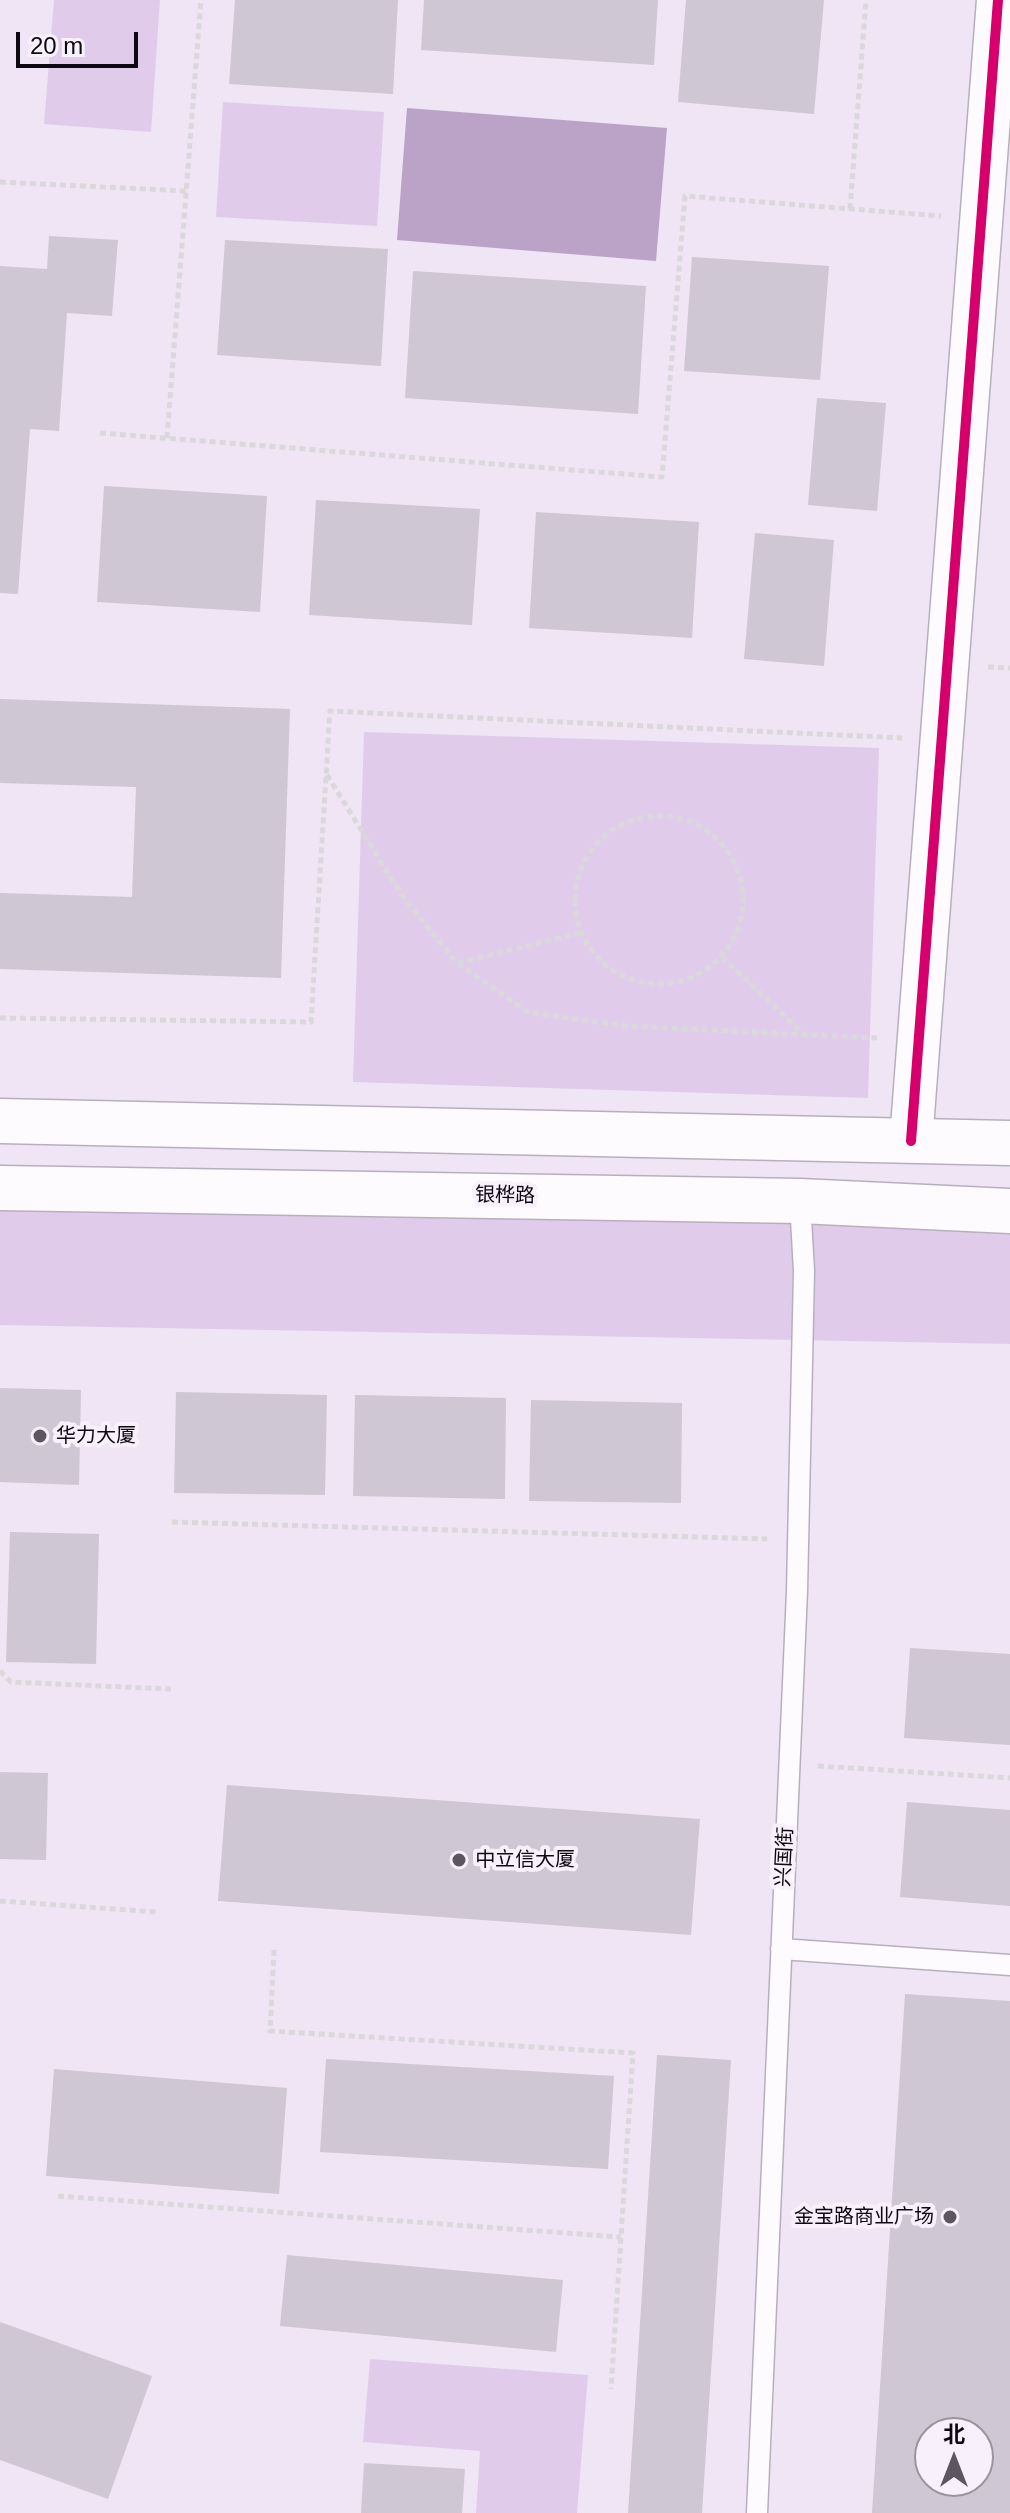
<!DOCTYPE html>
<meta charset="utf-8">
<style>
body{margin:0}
#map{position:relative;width:1010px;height:2513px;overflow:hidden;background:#efe5f5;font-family:Arial,"Noto Sans SC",sans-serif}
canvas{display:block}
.north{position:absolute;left:914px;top:2417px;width:80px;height:80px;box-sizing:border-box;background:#f8f1fc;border:2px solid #9a949e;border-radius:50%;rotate:0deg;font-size:22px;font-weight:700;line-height:32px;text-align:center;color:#0e0911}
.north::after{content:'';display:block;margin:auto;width:28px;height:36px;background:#5d5661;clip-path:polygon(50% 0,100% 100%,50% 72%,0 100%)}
.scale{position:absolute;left:16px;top:32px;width:122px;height:36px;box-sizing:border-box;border:4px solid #0e0911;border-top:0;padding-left:10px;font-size:24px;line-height:28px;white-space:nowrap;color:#0e0911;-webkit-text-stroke:6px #f8f1fc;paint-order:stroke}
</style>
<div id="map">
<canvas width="1010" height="2513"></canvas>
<div class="north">北</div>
<div class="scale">20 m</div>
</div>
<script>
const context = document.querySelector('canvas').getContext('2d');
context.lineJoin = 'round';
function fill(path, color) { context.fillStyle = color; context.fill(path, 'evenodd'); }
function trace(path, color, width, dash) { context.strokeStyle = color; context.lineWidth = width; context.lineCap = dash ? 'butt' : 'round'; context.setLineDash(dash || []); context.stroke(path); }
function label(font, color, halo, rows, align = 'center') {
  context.font = font + ' Arial,"Noto Sans SC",sans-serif'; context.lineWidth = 8; context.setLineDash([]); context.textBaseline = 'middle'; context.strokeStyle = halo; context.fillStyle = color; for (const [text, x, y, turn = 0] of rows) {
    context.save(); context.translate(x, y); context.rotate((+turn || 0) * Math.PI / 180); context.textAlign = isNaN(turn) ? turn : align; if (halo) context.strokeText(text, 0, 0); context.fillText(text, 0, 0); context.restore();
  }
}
fill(new Path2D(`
 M54 0H160L151 132 44 124Z
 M223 102 384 112 377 226 216 217Z
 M364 732 879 748 868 1098 353 1082Z
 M0 1193 1010 1215V1344L0 1325Z
 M370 2359 588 2375 577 2513H476L480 2451 363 2442Z`), '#e0ccea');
fill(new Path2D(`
 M407 108 667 128 656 261 397 240Z`), '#baa3c6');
fill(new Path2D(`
 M235 0H398L393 94 229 84Z
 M424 0H658L654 65 421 50Z
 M686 0H824L814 114 678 102Z
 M49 236 118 240 112 316 67 313 59 431 30 429 18 594 0 593V266L47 269Z
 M225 240 388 249 381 366 217 355Z
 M692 257 829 266 820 380 684 371Z
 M413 271 646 286 638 414 405 398Z
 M817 398 886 403 877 511 808 505Z
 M104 486 267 496 260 612 97 602Z
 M316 500 480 509 472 625 309 615Z
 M536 512 699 522 692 638 529 628Z
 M755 533 834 540 824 666 744 659Z
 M0 699 290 709 281 978 0 969V893L132 897 136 787 0 783Z
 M0 1388 81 1390 79 1485 0 1482Z
 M176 1392 327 1395 325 1495 174 1493Z
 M355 1395 506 1398 505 1499 353 1496Z
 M531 1400 682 1403 681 1503 529 1501Z
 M10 1532 99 1534 96 1664 6 1662Z
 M910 1648 1010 1654V1745L904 1738Z
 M0 1772 48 1773 46 1860 0 1859Z
 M227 1785 700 1819 691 1935 218 1901Z
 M907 1802 1010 1810V1906L900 1897Z
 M905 1994 1010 2001V2513H872ZM930 2433H978V2481H930Z
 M657 2055 731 2060 702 2513H628Z
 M326 2059 614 2076 608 2169 320 2152Z
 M54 2069 287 2088 279 2194 46 2176Z
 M287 2255 563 2280 556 2352 280 2326Z
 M0 2322 152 2376 108 2499 0 2460Z
 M364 2463 465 2469 462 2513H361Z`), '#cfc7d4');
const service = new Path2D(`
 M781 1949 1010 1965
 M757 2513 797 1591 804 1271 800 1201`);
const minor = new Path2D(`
 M911 1141 998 0`);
const secondary = new Path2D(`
 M0 1121 1010 1143
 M0 1188 800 1201 1010 1211`);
trace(service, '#b7b0bc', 23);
trace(minor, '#b7b0bc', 45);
trace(secondary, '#b7b0bc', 47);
trace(new Path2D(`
 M0 182 186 191
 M850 209 866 0
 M100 433 662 477 685 196 941 216
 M167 438 201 0
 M988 667 1010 668
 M327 775 401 894 457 963 528 1012 626 1026 877 1038
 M575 900a84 84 0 1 1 168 0a84 84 0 1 1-168 0Z
 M722 957 805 1035
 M458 963 580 933
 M0 1018 311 1022 330 711 902 738
 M172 1522 767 1539
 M0 1671 11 1682 171 1689
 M818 1766 1010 1778
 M0 1901 157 1912
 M274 1950 270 2031 633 2053 611 2389
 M58 2196 621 2237`), '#dbd8dc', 5, [6, 4]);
trace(service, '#fdfbfe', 20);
trace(minor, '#fdfbfe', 42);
trace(secondary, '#fdfbfe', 44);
trace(new Path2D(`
 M911 1141 998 0`), '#d6006c', 10);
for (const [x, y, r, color] of [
 [40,1436,8,"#5d5661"],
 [459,1860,8,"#5d5661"],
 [950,2217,8,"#5d5661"]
]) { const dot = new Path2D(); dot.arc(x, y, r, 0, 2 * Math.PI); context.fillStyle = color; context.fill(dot); trace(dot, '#f8f1fc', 3); }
label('20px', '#0e0911', '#f8f1fc', [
 ["银桦路",505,1196,1],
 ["兴国街",785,1857,-87]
]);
label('20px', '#0e0911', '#f8f1fc', [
 ["华力大厦",56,1436],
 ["中立信大厦",475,1860],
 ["金宝路商业广场",934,2217,"right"]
], 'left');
</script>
